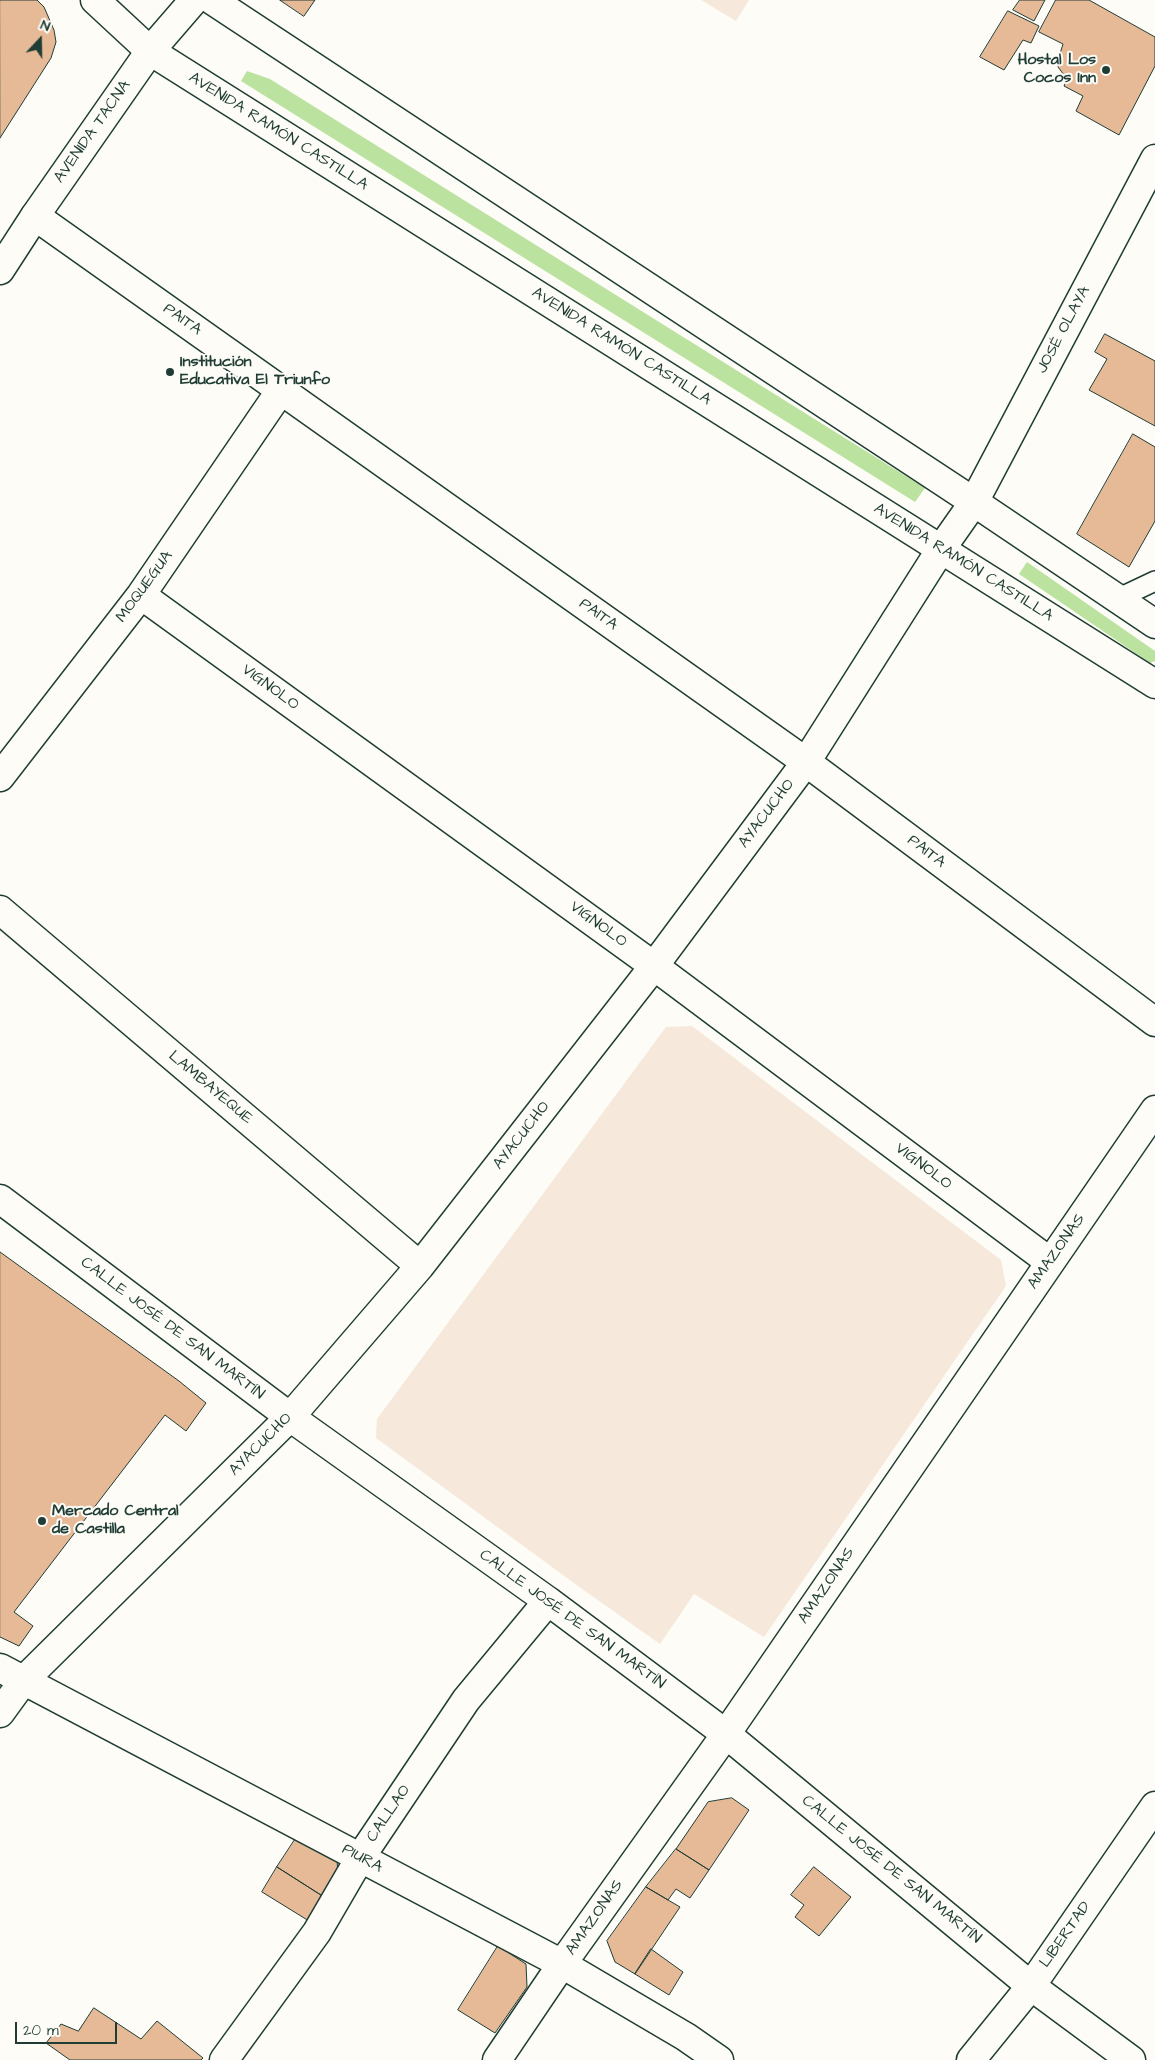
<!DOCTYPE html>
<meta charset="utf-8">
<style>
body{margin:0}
#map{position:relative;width:1155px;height:2060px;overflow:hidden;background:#fdfcf7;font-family:"Architects Daughter",sans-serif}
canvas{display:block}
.north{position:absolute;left:15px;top:15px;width:50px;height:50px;-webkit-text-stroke:4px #fdfcf7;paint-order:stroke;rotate:21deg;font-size:14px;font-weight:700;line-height:20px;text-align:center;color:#1f3d34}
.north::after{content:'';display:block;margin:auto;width:18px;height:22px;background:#1f3d34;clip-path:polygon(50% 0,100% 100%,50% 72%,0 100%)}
.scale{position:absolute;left:15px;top:2022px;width:102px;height:22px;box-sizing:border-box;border:2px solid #1f3d34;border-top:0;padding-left:6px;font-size:15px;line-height:18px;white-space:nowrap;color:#1f3d34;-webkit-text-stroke:4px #fdfcf7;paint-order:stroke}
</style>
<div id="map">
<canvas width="1155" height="2060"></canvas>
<div class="north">N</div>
<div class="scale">20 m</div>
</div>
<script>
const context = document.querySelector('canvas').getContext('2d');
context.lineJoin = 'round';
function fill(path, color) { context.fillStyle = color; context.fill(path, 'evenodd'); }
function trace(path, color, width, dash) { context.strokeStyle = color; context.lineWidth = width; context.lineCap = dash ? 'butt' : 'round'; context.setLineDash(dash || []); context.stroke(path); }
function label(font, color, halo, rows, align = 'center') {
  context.font = font + ' "Architects Daughter",sans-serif'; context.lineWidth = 4; context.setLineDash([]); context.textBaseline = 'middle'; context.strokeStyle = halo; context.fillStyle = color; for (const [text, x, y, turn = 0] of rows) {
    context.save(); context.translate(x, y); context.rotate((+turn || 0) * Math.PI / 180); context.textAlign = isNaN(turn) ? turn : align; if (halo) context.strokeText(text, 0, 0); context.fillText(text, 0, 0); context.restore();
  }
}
fill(new Path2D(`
 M701 0H749L736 21Z
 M692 1026 1001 1260 1006 1286 764 1637 694 1594 660 1644 578 1586 376 1438 377 1419 666 1027Z`), '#f6e8da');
fill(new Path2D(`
 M247 71 270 79 925 488 915 502 241 81Z
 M1027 562 1155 651V661L1150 663 1019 574Z`), '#bbe39f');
const building = new Path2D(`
 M0 0H37L44 7 54 30 56 42 51 58 0 138Z
 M280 0H315L304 16Z
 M1020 0H1045L1034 21 1013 10Z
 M1056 0H1089L1155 37V66L1119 135 1076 111 1083 96 1064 86 1067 79 1058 67V60L1063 44 1039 32Z
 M1008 11 1039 26 1031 43 1023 40 1004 70 980 57Z
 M1105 334 1155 361V426L1089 390 1107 359 1095 352Z
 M1133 434 1155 447V521L1129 567 1077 534Z
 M0 1252 179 1381 206 1403 186 1431 165 1415 14 1612 33 1626 19 1646 0 1637Z
 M732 1798 749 1810 709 1870 676 1849 708 1802Z
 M298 1835 337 1858 338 1877 324 1897 277 1867Z
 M676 1849 709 1870 690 1898 676 1889 668 1900 646 1887Z
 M277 1867 324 1897 309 1921 262 1892Z
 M814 1867 851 1897 819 1936 795 1917 804 1905 791 1895Z
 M646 1887 680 1907 635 1974 615 1962 607 1941Z
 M498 1946 526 1964 527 1987 495 2033 458 2010Z
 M651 1949 683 1972 669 1995 635 1974Z
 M94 2008 141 2039 157 2021 203 2058 201 2060H70L46 2043 61 2024 78 2031Z`);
fill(building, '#e6b997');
trace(building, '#1f3d34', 1);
const service = new Path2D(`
 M1117 599 1155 581`);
const minor = new Path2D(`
 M95 0 150 51
 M35 216 806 762 1155 1022
 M141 595 654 966 1050 1262
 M0 777 141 595 281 390
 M0 910 420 1266
 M0 1199 290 1417 548 1601 726 1734 1031 1986 1131 2060
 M0 1668 562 1964 686 2037 719 2060
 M0 1713 24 1680 290 1417 420 1266 654 966 806 762 941 549 974 502 1155 159
 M224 2060 317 1932 360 1858 466 1700 548 1601
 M497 2060 562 1964 726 1734 1155 1110
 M971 2060 1031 1986 1155 1806`);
const secondary = new Path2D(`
 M212 0 974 502 1155 624
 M150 51 1155 684
 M0 270 35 216 150 51 194 0`);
trace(service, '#1f3d34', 22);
trace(minor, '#1f3d34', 31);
trace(secondary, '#1f3d34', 31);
trace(service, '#fdfcf7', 19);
trace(minor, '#fdfcf7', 28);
trace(secondary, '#fdfcf7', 28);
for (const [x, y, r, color] of [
 [1106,70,5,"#1f3d34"],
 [170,372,5,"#1f3d34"],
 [42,1521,5,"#1f3d34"]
]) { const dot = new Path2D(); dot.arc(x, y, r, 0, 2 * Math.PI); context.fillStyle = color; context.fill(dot); trace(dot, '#fdfcf7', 2); }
label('bold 16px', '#1f3d34', '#fdfcf7', [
 ["Hostal Los",1096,61,"right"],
 ["Cocos Inn",1096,79,"right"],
 ["Institución",180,363],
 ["Educativa El Triunfo",180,381],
 ["Mercado Central",52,1512],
 ["de Castilla",52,1530]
], 'left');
label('16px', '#1f3d34', '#fdfcf7', [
 ["AVENIDA TACNA",93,132,-55],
 ["AVENIDA RAMÓN CASTILLA",278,132,32],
 ["PAITA",182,320,35],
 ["JOSÉ OLAYA",1064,330,-62],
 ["AVENIDA RAMÓN CASTILLA",621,347,32],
 ["AVENIDA RAMÓN CASTILLA",963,563,32],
 ["MOQUEGUA",145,587,-54],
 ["PAITA",598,615,35],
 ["VIGNOLO",270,688,36],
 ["AYACUCHO",767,814,-53],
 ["PAITA",926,852,37],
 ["VIGNOLO",598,925,36],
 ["LAMBAYEQUE",210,1088,40],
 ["AYACUCHO",522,1136,-52],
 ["VIGNOLO",923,1167,37],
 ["AMAZONAS",1057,1252,-55],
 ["CALLE JOSÉ DE SAN MARTÍN",172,1329,37],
 ["AYACUCHO",261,1445,-45],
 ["AMAZONAS",827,1586,-56],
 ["CALLE JOSÉ DE SAN MARTÍN",572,1620,36],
 ["CALLAO",389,1814,-56],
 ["PIURA",362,1859,28],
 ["CALLE JOSÉ DE SAN MARTÍN",891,1870,39],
 ["AMAZONAS",595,1918,-55],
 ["LIBERTAD",1066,1935,-55]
]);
</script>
